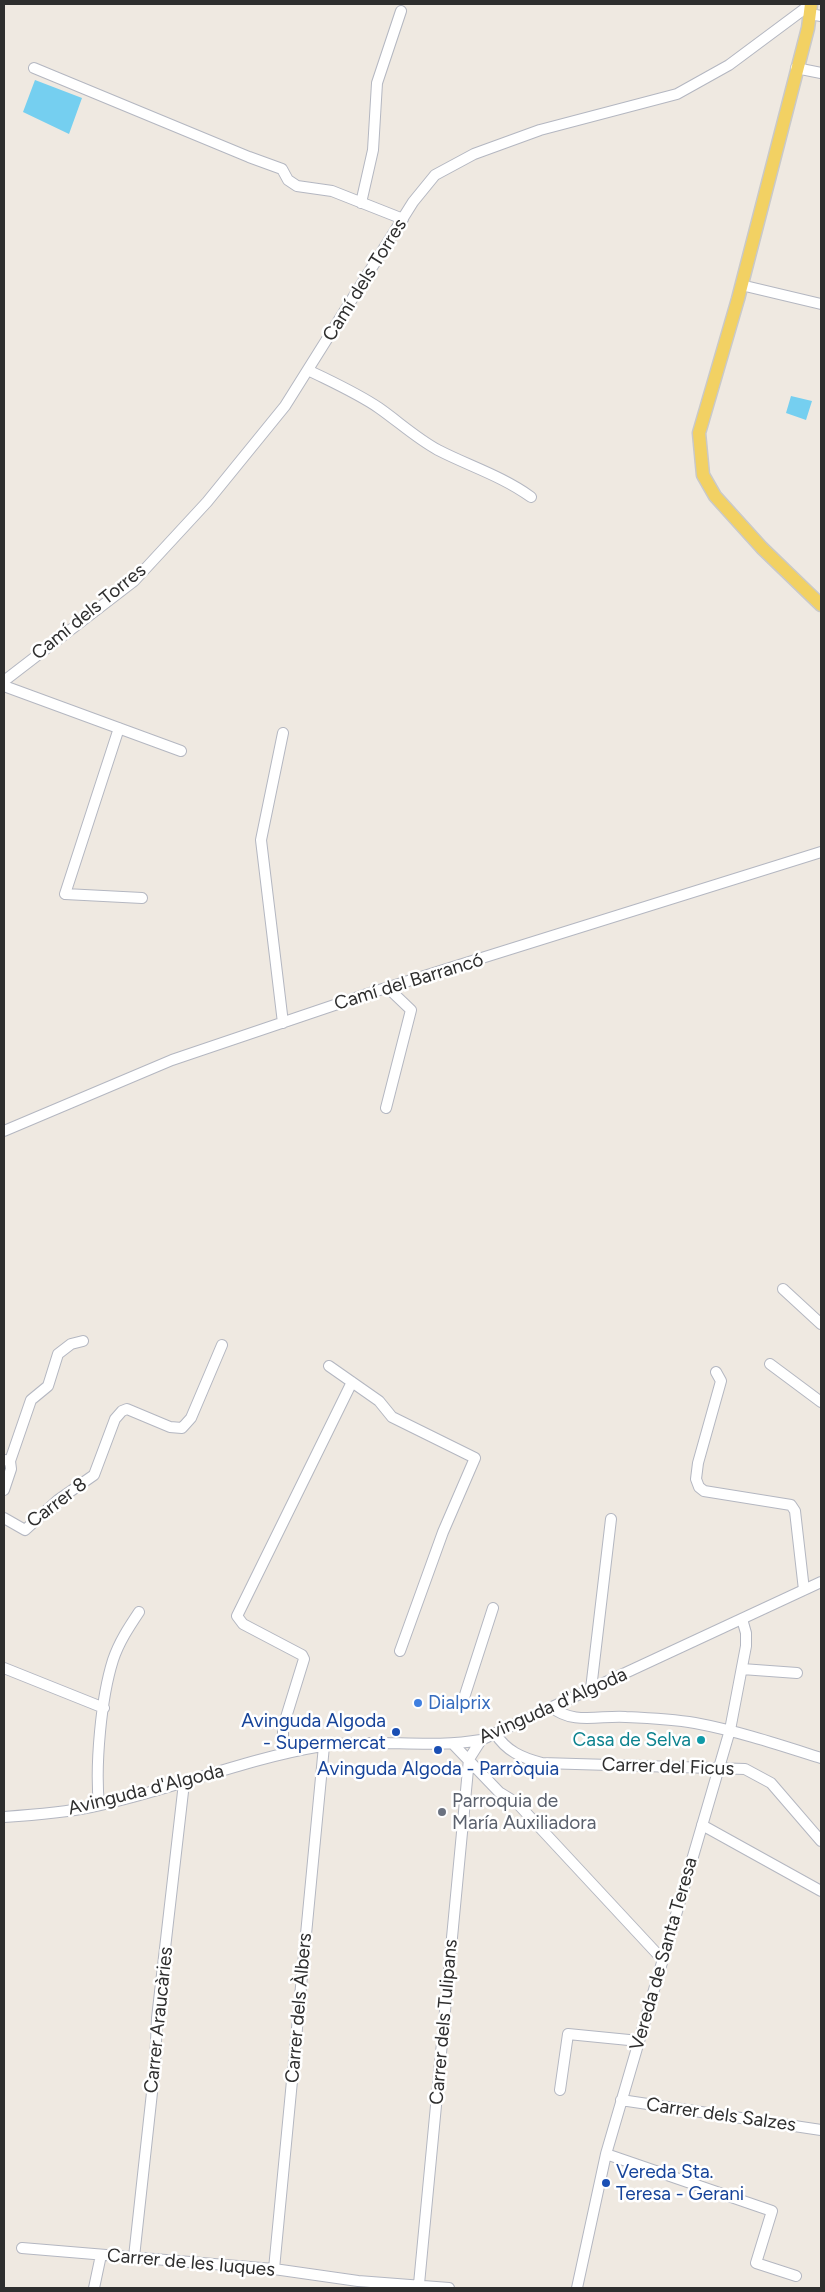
<!DOCTYPE html>
<meta charset="utf-8">
<style>
body{margin:0}
#map{position:relative;width:825px;height:2292px;overflow:hidden;background:#efe9e1;font-family:Figtree,sans-serif}
canvas{display:block}
.frame{position:absolute;inset:0;border:5px solid #2e2e2e;pointer-events:none}
</style>
<div id="map">
<canvas width="825" height="2292"></canvas>
<div class="frame"></div>
</div>
<script>
const context = document.querySelector('canvas').getContext('2d');
context.lineJoin = 'round';
function fill(path, color) { context.fillStyle = color; context.fill(path, 'evenodd'); }
function trace(path, color, width, dash) { context.strokeStyle = color; context.lineWidth = width; context.lineCap = dash ? 'butt' : 'round'; context.setLineDash(dash || []); context.stroke(path); }
function label(font, color, halo, rows, align = 'center') {
  context.font = font + ' Figtree,sans-serif'; context.lineWidth = 5; context.setLineDash([]); context.textBaseline = 'middle'; context.strokeStyle = halo; context.fillStyle = color; for (const [text, x, y, turn = 0] of rows) {
    context.save(); context.translate(x, y); context.rotate((+turn || 0) * Math.PI / 180); context.textAlign = isNaN(turn) ? turn : align; if (halo) context.strokeText(text, 0, 0); context.fillText(text, 0, 0); context.restore();
  }
}
fill(new Path2D(`
 M35 80 82 98 69 134 23 112Z
 M791 396 812 401 806 420 786 413Z`), '#75cff0');
const minor = new Path2D(`
 M810 14 821 16
 M34 68 249 157 282 169 288 180 297 186 332 191 403 219
 M796 68 821 73
 M361 203 373 150 377 83 401 11
 M741 285 821 304
 M308 370C332 382 357 393 379 408 399 422 416 438 438 450 469 466 502 476 531 497
 M4 681 134 581 207 502 285 406 413 202 435 175 474 154 540 130 677 94 729 65 811 4
 M4 686 181 751
 M119 728 65 894 142 898
 M283 733 261 840 283 1023
 M386 1108 411 1010 388 988
 M4 1131 172 1060 373 992 821 852
 M783 1289 821 1324
 M770 1364 821 1402
 M329 1366 379 1401 392 1417 475 1458 443 1532 400 1651
 M716 1372 721 1381 698 1463 696 1479 699 1487 704 1491 791 1505 795 1511 804 1590
 M4 1460 10 1461 31 1400 48 1386 58 1354 71 1344 83 1341
 M4 1490 11 1469 10 1461
 M4 1518 25 1530 58 1500 94 1475 115 1419 122 1411 127 1409 170 1427 182 1428 191 1418 222 1345
 M4 1668 104 1708
 M742 1669 797 1673
 M591 1689 611 1519
 M462 1704 493 1608
 M552 1707C571 1725 602 1715 626 1717 649 1718 672 1719 695 1723 738 1731 780 1745 821 1758
 M495 1733C506 1751 522 1758 542 1763L745 1769 771 1783 821 1841
 M454 1745 499 1792 517 1803 662 1959
 M283 1753V1727L304 1659 302 1655 243 1624 237 1616 352 1382
 M99 1805C95 1765 101 1698 113 1660 119 1642 129 1627 139 1612
 M4 1817C33 1815 62 1813 91 1807 169 1791 243 1759 322 1746 375 1738 428 1749 481 1740L821 1582
 M702 1825 821 1891
 M560 2090 568 2034 639 2041
 M621 2100 821 2130
 M606 2154 772 2211 756 2263 796 2276
 M22 2248 274 2269 358 2281 449 2288
 M134 2257 155 2065 157 2018 184 1783
 M274 2269 324 1746
 M419 2284 469 1759 481 1740
 M94 2288 101 2255
 M577 2288 606 2154 730 1730 746 1646V1633L742 1619`);
const major = new Path2D(`
 M811 4 808 28 738 299 699 433 703 475 715 496 762 548 821 605`);
trace(minor, '#b4b7c1', 12);
trace(major, '#c9c9c9', 15);
trace(minor, '#fff', 10);
trace(major, '#f2d163', 12);
for (const [x, y, r, color] of [
 [418,1703,5,"#3f7fe0"],
 [396,1732,5,"#1a4fb4"],
 [701,1740,5,"#0f9aa8"],
 [438,1750,5,"#1a4fb4"],
 [442,1812,5,"#6b7280"],
 [606,2183,5,"#1a4fb4"]
]) { const dot = new Path2D(); dot.arc(x, y, r, 0, 2 * Math.PI); context.fillStyle = color; context.fill(dot); trace(dot, '#fff', 2); }
label('19px', '#2e2e2e', '#fff', [
 ["Camí dels Torres",365,280,-58],
 ["Camí dels Torres",89,612,-39],
 ["Camí del Barrancó",409,982,-17],
 ["Carrer 8",57,1503,-37],
 ["Avinguda d'Algoda",553,1706,-24],
 ["Carrer del Ficus",668,1767,2],
 ["Avinguda d'Algoda",146,1790,-14],
 ["Vereda de Santa Teresa",664,1954,-74],
 ["Carrer dels Àlbers",299,2008,-85],
 ["Carrer Araucàries",159,2020,-84],
 ["Carrer dels Tulipans",444,2022,-85],
 ["Carrer dels Salzes",721,2115,8],
 ["Carrer de les Iuques",191,2263,5]
]);
label('19px', '#366cbe', '#fff', [
 ["Dialprix",428,1703]
], 'left');
label('19px', '#164399', '#fff', [
 ["Avinguda Algoda",386,1721],
 ["- Supermercat",386,1743],
 ["Avinguda Algoda - Parròquia",438,1769,"center"],
 ["Vereda Sta.",616,2172,"left"],
 ["Teresa - Gerani",616,2194,"left"]
], 'right');
label('19px', '#0d838f', '#fff', [
 ["Casa de Selva",691,1740]
], 'right');
label('19px', '#5b616d', '#fff', [
 ["Parroquia de",452,1801],
 ["María Auxiliadora",452,1823]
], 'left');
</script>
